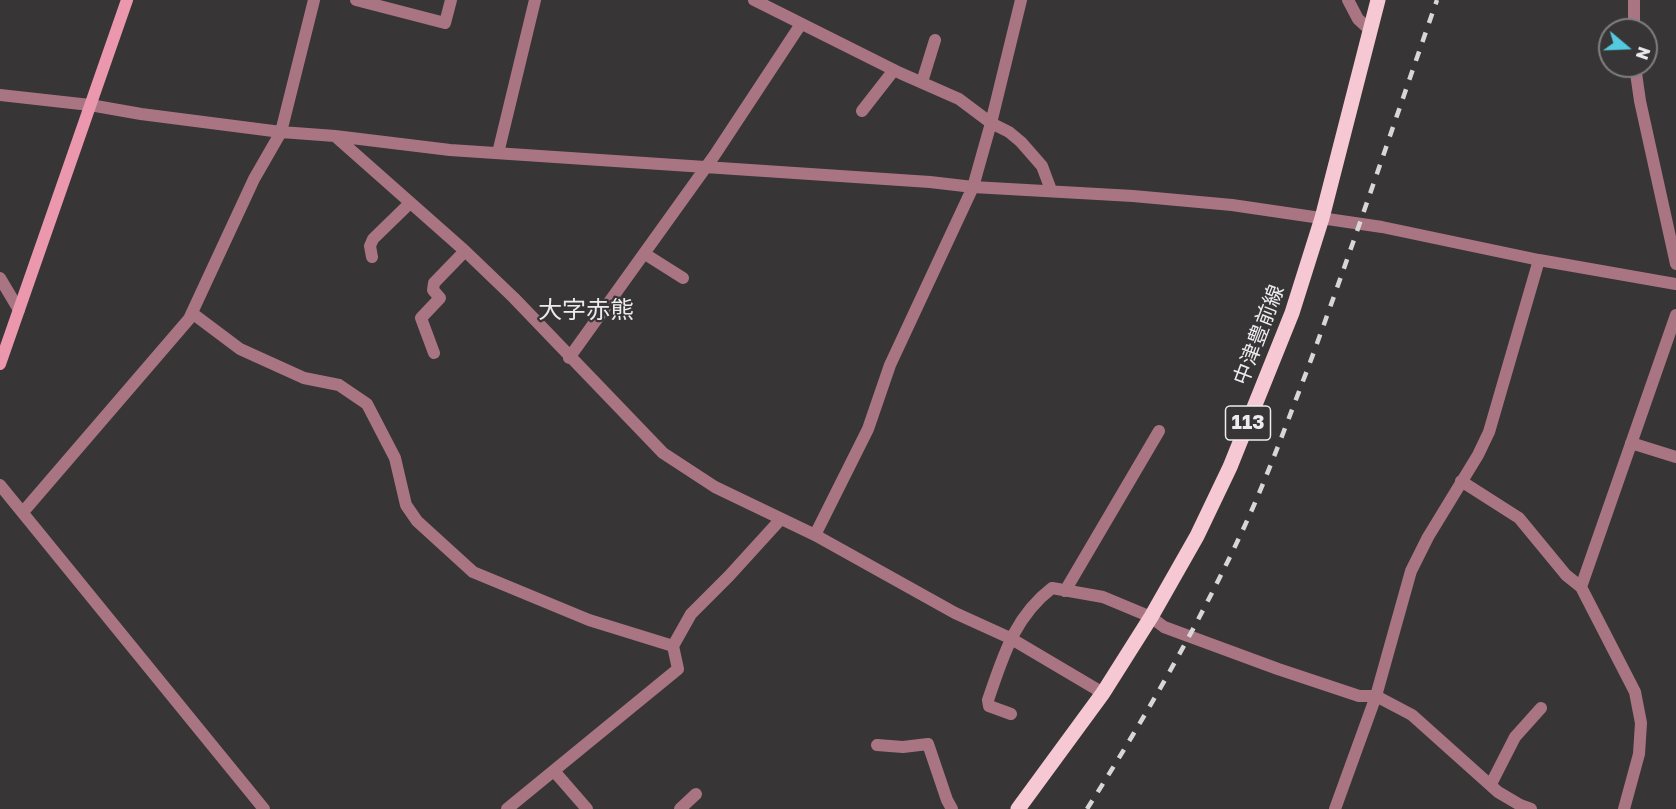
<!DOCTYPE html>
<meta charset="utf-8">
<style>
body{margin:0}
#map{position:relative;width:1676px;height:809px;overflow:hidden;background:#383537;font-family:"Golos Text",sans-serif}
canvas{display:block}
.north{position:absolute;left:1598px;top:18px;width:60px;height:60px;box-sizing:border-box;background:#383537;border:2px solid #807e80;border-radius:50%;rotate:109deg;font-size:16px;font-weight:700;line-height:24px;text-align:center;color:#edebed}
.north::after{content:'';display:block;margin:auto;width:21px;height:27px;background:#54cade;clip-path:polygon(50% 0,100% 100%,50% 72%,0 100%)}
</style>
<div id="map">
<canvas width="1676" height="809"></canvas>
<div class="north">N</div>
</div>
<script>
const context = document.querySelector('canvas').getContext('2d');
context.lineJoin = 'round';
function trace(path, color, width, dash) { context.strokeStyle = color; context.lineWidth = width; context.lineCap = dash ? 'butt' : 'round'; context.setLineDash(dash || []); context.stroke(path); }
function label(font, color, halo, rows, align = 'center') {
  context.font = font + ' "Golos Text","Noto Sans JP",sans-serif'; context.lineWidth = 4.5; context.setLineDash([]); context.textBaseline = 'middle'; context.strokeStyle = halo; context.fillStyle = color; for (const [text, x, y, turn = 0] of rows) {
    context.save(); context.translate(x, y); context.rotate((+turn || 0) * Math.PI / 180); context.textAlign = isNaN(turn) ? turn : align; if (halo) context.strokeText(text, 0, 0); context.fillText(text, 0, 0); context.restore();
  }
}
trace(new Path2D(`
 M356 0 445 23 451 0
 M754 0 900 73 959 99 991 123 1009 132 1021 142 1042 166 1051 190
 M1348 0 1358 19 1370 30
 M1634 30V0
 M1635 66 1640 101 1676 264
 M922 82 935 40
 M0 95 90 105 141 114 281 132 335 136 450 150 930 182 973 187 1133 196 1232 205 1382 227 1539 260 1676 284
 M862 111 894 70
 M335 136 465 251 514 298 663 453 715 487 815 535 955 613 1010 638 1103 693
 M498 153 535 0
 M645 254 683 278
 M372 257 370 246 373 239 410 203
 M0 278 19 310
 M192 313 240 349 304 378 339 385 367 404 395 458 406 505 417 521 473 572 589 620 673 646
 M434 353 421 318 440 298 433 290 434 283 465 251
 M569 358 714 156 801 24
 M1631 443 1676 457
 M1461 481 1519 518 1566 575 1581 587 1635 692 1641 723 1639 754 1624 809
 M0 485 264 809
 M23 512 189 319 254 179 281 132 314 0
 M815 535 868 429 890 365 973 187 991 123 1021 0
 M1581 587 1676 315
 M1065 591 1159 431
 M1011 714 989 706 988 700C1003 657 1014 617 1052 588L1103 597 1151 617 1164 627 1278 669 1359 696H1376L1412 715 1498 792 1520 805 1531 809
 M877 745 903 747 928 744 947 800 952 809
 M554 771 587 809
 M1491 784 1515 737 1541 708
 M507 809 678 669 673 646 691 614 729 576 780 520
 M680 809 696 794
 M1335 809 1376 696 1411 571 1428 537 1478 455 1489 432 1539 260`), '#aa7583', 12);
trace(new Path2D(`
 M0 364 127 0`), '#eb97ae', 12);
trace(new Path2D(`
 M1018 809 1103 693 1151 617 1197 536 1230 467 1292 313 1322 218 1378 0`), '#f5c8d3', 15);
trace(new Path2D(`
 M1087 809C1143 721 1195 631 1240 536 1266 481 1286 425 1308 368 1353 246 1394 123 1437 0`), '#d8d6d8', 4.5, [10, 10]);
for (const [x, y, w] of [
 [1248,423,45]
]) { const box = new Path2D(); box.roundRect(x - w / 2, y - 17, w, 34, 4.5); context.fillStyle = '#383537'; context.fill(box); trace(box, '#edebed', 1.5); }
label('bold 20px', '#edebed', null, [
 ["113",1248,423]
]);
label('21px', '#edebed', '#383537', [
 ["中津豊前線",1259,335,-69]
]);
label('24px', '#edebed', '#383537', [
 ["大字赤熊",586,310]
]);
</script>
